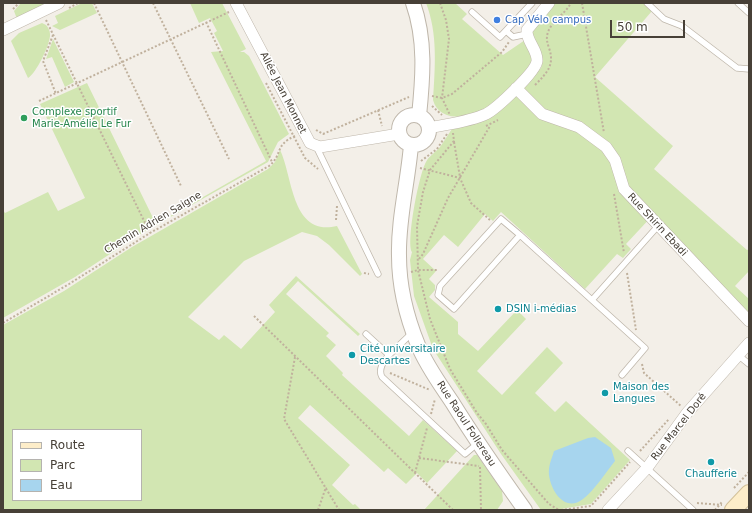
<!DOCTYPE html>
<meta charset="utf-8">
<style>
body{margin:0}
#map{position:relative;width:752px;height:513px;overflow:hidden;background:#f3efe8;font-family:"DejaVu Sans",sans-serif}
canvas{display:block}
.frame{position:absolute;inset:0;border:4px solid #474037;pointer-events:none}
.legend{position:absolute;left:12px;top:429px;width:130px;height:72px;box-sizing:border-box;background:#fff;border:1px solid #b5b3af;margin:0;padding:5px 7px;list-style:none;font-size:12px;color:#474037}
.legend li{display:flex;align-items:center;gap:8px;height:20px}
.legend b{width:20px;border:1px solid #b5b3af}
.scale{position:absolute;left:610px;top:20px;width:75px;height:18px;box-sizing:border-box;border:2px solid #474037;border-top:0;padding-left:5px;font-size:12px;line-height:14px;white-space:nowrap;color:#474037;-webkit-text-stroke:3px #fff;paint-order:stroke}
</style>
<div id="map">
<canvas width="752" height="513"></canvas>
<div class="frame"></div>
<ul class="legend">
<li><b style="height:5px;background:#fdedc9"></b>Route</li>
<li><b style="height:11px;background:#d2e6b2"></b>Parc</li>
<li><b style="height:11px;background:#a7d5ee"></b>Eau</li>
</ul>
<div class="scale">50 m</div>
</div>
<script>
const context = document.querySelector('canvas').getContext('2d');
context.lineJoin = 'round';
function fill(path, color) { context.fillStyle = color; context.fill(path, 'evenodd'); }
function trace(path, color, width, dash) { context.strokeStyle = color; context.lineWidth = width; context.lineCap = dash ? 'butt' : 'round'; context.setLineDash(dash || []); context.stroke(path); }
function label(font, color, halo, rows, align = 'center') {
  context.font = font + ' "DejaVu Sans",sans-serif'; context.lineWidth = 3; context.setLineDash([]); context.textBaseline = 'middle'; context.strokeStyle = halo; context.fillStyle = color; for (const [text, x, y, turn = 0] of rows) {
    context.save(); context.translate(x, y); context.rotate((+turn || 0) * Math.PI / 180); context.textAlign = isNaN(turn) ? turn : align; if (halo) context.strokeText(text, 0, 0); context.fillText(text, 0, 0); context.restore();
  }
}
fill(new Path2D(`
 M21 3H44L45 4 43 7 17 19 14 11Z
 M82 3H92L97 13 60 30 52 26 58 23 55 16Z
 M190 3H222L246 49 240 52H244L249 56 289 134 278 142 268 162 142 233 75 277 3 318V210L5 213 48 192 58 211 85 198 40 104 87 83 156 224 266 161 211 52 223 51 214 33 217 31 210 18 199 23Z
 M426 3H455L467 14 462 19 503 55 525 40C527 46 533 55 532 61 531 63 530 67 529 69 525 76 495 104 488 108 472 119 439 123 433 100 435 67 438 34 426 3Z
 M554 3H643L652 11 595 77 673 146 654 169 747 250 749 249V271L735 286 749 299V316L653 215 626 244 631 249 623 258 617 254 585 289 501 212 493 221 485 214 458 247 444 235 423 259 436 271 429 279 435 285V290L429 297 458 322V334L478 351 517 310 526 319 477 371 502 395 547 347 563 363 535 393 555 412 566 401 630 460 591 504 555 510H541L501 454 433 349 414 296 410 260 412 252C406 242 419 174 426 162 429 156 436 152 440 147 445 140 449 133 454 126L489 118 541 68 543 60 531 32Z
 M42 23 46 25C48 27 50 31 50 34 51 43 36 74 28 78L11 41 19 33Z
 M53 39 74 82 65 87 52 57 46 59Z
 M280 150C293 176 291 237 337 226L362 274 360 276 329 245 317 236 302 232 244 261 188 317 219 340 224 335 241 349 275 312 269 305 296 276 360 334 358 336 298 281 286 294 329 333 326 336 336 345 326 356 343 373 342 375 409 436 423 420 457 451 427 483 417 473 406 484 388 468 384 472 310 405 298 418 350 465 332 485 353 505 355 504 361 510H3V325L64 291 132 247 268 169 275 162ZM13 430H141V500H13Z
 M474 455H477L502 491 503 501 497 510H424Z`), '#d2e6b2');
fill(new Path2D(`
 M595 437 611 448 615 461C606 472 594 491 583 499 565 513 551 491 549 475 548 466 552 458 554 451L588 438Z`), '#a7d5ee');
const service = new Path2D(`
 M647 3 664 19 682 26 737 68 749 69
 M738 3 749 13
 M472 12 500 37 532 3
 M506 31 513 37 527 34
 M316 146 378 274
 M520 235 454 309 438 295 440 286 501 219 520 235 645 348 622 375
 M592 300 658 226
 M366 334 389 355 413 332
 M389 355C383 361 378 370 382 377L465 454 478 443
 M738 355 749 364
 M628 451 693 510`);
const minor = new Path2D(`
 M236 3 310 143 320 147 399 134
 M3 30 59 3
 M516 88 542 114 579 127 606 147 615 160 624 189 749 321
 M429 128C447 124 469 122 486 114 496 109 536 72 537 61 538 50 526 41 527 30L549 3
 M608 510 647 468 687 413 749 343`);
const tertiary = new Path2D(`
 M413 3C426 40 423 77 419 116
 M399 130a15 15 0 1 1 30 0a15 15 0 1 1-30 0Z
 M411 145C408 182 398 219 399 256 399 285 407 318 418 345 426 365 440 384 452 402 475 439 500 475 525 510`);
const secondary = new Path2D(`
 M733 510 749 493`);
trace(service, '#bfb7ab', 7);
trace(minor, '#bfb7ab', 12);
trace(tertiary, '#bfb7ab', 16);
trace(secondary, '#d2c099', 18);
trace(new Path2D(`
 M94 3 181 186
 M153 3 229 159
 M440 3 446 20 449 39 442 98 450 115
 M582 3 604 133
 M69 8 78 3
 M13 9 19 3
 M46 20 150 233
 M206 22 272 162
 M53 35 43 61 56 94
 M266 83 305 158 318 169
 M535 85C547 73 555 65 549 48 547 42 546 38 548 32 552 21 565 14 571 3
 M432 96 442 98 452 94 502 52 509 42
 M39 101 229 12
 M432 106 442 115
 M378 110 382 126
 M486 126 498 120
 M316 130 323 134 409 97
 M453 133 454 141 430 170 423 192 417 226 418 270 430 319 450 369 477 413 486 424 502 450 549 504 559 510
 M454 142 460 177
 M421 161 437 149 447 134
 M420 168 460 178 471 203 490 220
 M614 194 624 253
 M336 220 337 206
 M419 259 423 254 448 198 490 126
 M411 272 418 270H438
 M364 273 369 274
 M627 273 636 330
 M254 316 453 510
 M3 323 69 284 150 233 269 166C283 155 274 145 295 136
 M295 357 284 419 339 510
 M642 364 644 373 681 406
 M390 373 430 390
 M431 414 435 399
 M640 451 669 419
 M419 458 479 466
 M480 467 481 510
 M415 473 427 428
 M734 488 749 472
 M697 503 722 505
 M318 510 326 487
 M561 510 591 506 630 462
 M715 510 722 502`), '#c0b19d', 2, [2, 2]);
trace(service, '#fff', 5.5);
trace(minor, '#fff', 11);
trace(tertiary, '#fff', 14);
trace(secondary, '#fdedc9', 16);
for (const [x, y, r, color] of [
 [497,20,4,"#3f7fe0"],
 [24,118,4,"#2e9e5b"],
 [498,309,4,"#0f9aa8"],
 [352,355,4,"#0f9aa8"],
 [605,393,4,"#0f9aa8"],
 [711,462,4,"#0f9aa8"]
]) { const dot = new Path2D(); dot.arc(x, y, r, 0, 2 * Math.PI); context.fillStyle = color; context.fill(dot); trace(dot, '#fff', 1.5); }
label('10px', '#366cbe', '#fff', [
 ["Cap Vélo campus",505,20]
], 'left');
label('10px', '#474037', '#fff', [
 ["Allée Jean Monnet",283,93,63],
 ["Chemin Adrien Saigne",153,223,-31],
 ["Rue Shirin Ebadi",657,225,47],
 ["Rue Raoul Follereau",466,424,57],
 ["Rue Marcel Doré",679,427,-52]
]);
label('10px', '#27864d', '#fff', [
 ["Complexe sportif",32,112],
 ["Marie-Amélie Le Fur",32,124]
], 'left');
label('10px', '#0d838f', '#fff', [
 ["DSIN i-médias",506,309],
 ["Cité universitaire",360,349],
 ["Descartes",360,361],
 ["Maison des",613,387],
 ["Langues",613,399],
 ["Chaufferie",711,474,"center"]
], 'left');
</script>
